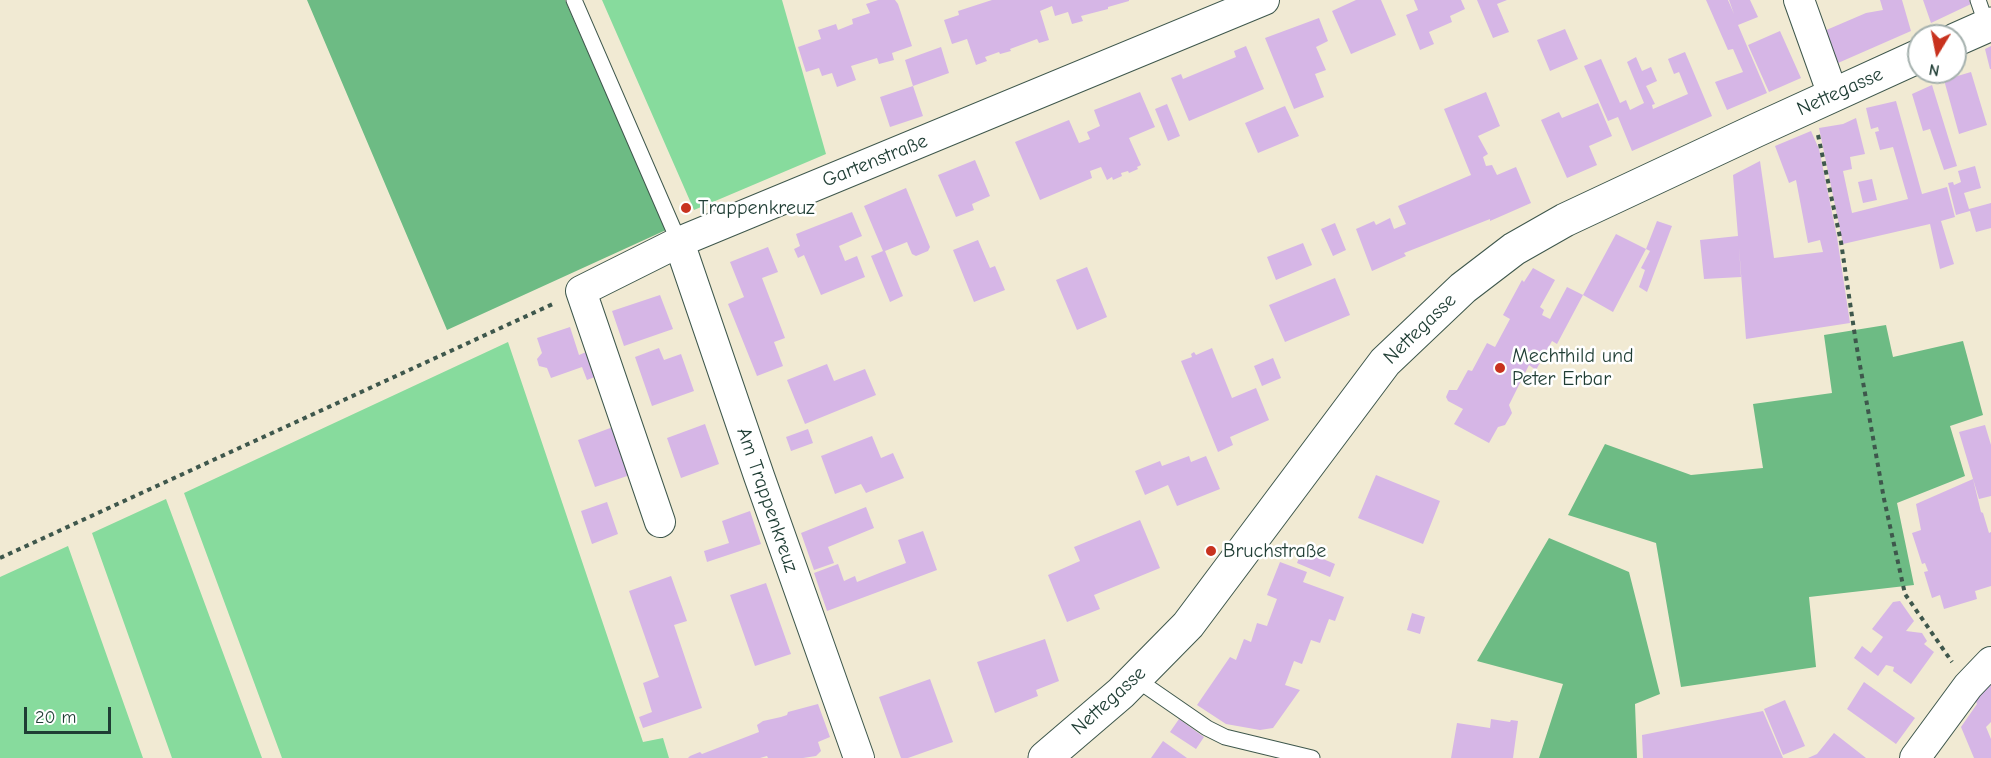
<!DOCTYPE html>
<meta charset="utf-8">
<style>
body{margin:0}
#map{position:relative;width:1991px;height:758px;overflow:hidden;background:#f1ead3;font-family:"Comic Neue",sans-serif}
canvas{display:block}
.north{position:absolute;left:1907px;top:24px;width:60px;height:60px;box-sizing:border-box;background:#fff;border:2px solid #a5b1ae;border-radius:50%;rotate:190deg;font-size:16px;font-weight:700;line-height:24px;text-align:center;color:#1f3d34}
.north::after{content:'';display:block;margin:auto;width:21px;height:27px;background:#c8321e;clip-path:polygon(50% 0,100% 100%,50% 72%,0 100%)}
.scale{position:absolute;left:24px;top:707px;width:87px;height:27px;box-sizing:border-box;border:3px solid #1f3d34;border-top:0;padding-left:8px;font-size:18px;line-height:21px;white-space:nowrap;color:#1f3d34;-webkit-text-stroke:4px #fff;paint-order:stroke}
</style>
<div id="map">
<canvas width="1991" height="758"></canvas>
<div class="north">N</div>
<div class="scale">20 m</div>
</div>
<script>
const context = document.querySelector('canvas').getContext('2d');
context.lineJoin = 'round';
function fill(path, color) { context.fillStyle = color; context.fill(path, 'evenodd'); }
function trace(path, color, width, dash) { context.strokeStyle = color; context.lineWidth = width; context.lineCap = dash ? 'butt' : 'round'; context.setLineDash(dash || []); context.stroke(path); }
function label(font, color, halo, rows, align = 'center') {
  context.font = font + ' "Comic Neue",sans-serif'; context.lineWidth = 5; context.setLineDash([]); context.textBaseline = 'middle'; context.strokeStyle = halo; context.fillStyle = color; for (const [text, x, y, turn = 0] of rows) {
    context.save(); context.translate(x, y); context.rotate((+turn || 0) * Math.PI / 180); context.textAlign = isNaN(turn) ? turn : align; if (halo) context.strokeText(text, 0, 0); context.fillText(text, 0, 0); context.restore();
  }
}
fill(new Path2D(`
 M602 0H782L826 154 694 210Z
 M508 342 643 742 663 738 669 758H282L184 493Z
 M166 499 262 758H172L92 533Z
 M68 546 143 758H0V577Z`), '#87db9d');
fill(new Path2D(`
 M307 0H565L666 230 447 330Z
 M1886 325 1893 357 1963 341 1983 415 1950 426 1965 476 1897 503 1914 585 1809 597 1816 667 1681 687 1656 543 1568 515 1605 444 1691 475 1763 468 1753 404 1832 393 1824 335Z
 M1549 538 1629 572 1660 694 1635 704 1637 758H1539L1563 684 1477 661Z`), '#6dbb84');
fill(new Path2D(`
 M878 0H895L898 4 912 46 892 53 894 60 879 64 877 58 851 66 856 80 837 87 832 73 822 76 819 68 806 72 798 47 821 39 818 30 836 24 838 30 853 24 852 19 870 13 866 4Z
 M992 0H1129V1L1108 7V9L1081 16 1083 21 1072 24 1068 12 1055 16 1052 6 1040 11 1049 40 1039 43 1037 39 1010 49 1011 51 1000 54 999 52 985 57 987 61 976 65 967 39 952 44 944 20 959 15 958 11Z
 M1356 0H1381L1396 35 1351 54 1332 11Z
 M1414 0H1461L1465 9 1450 16 1452 22 1429 32 1434 44 1420 50 1406 15 1418 10Z
 M1477 0H1507L1497 4 1509 32 1493 38Z
 M1706 0H1728L1734 14 1729 0H1750L1758 17 1738 25 1767 93 1727 110 1715 82 1743 72 1733 49 1728 50Z
 M1880 0H1902L1911 31 1838 63 1824 31 1866 13 1883 10Z
 M1923 0H1969L1971 4 1931 23Z
 M1319 18 1328 41 1316 47 1326 70 1315 74 1324 97 1294 109 1265 38Z
 M1565 29 1578 59 1550 71 1537 40Z
 M1780 31 1801 78 1769 92 1748 45Z
 M1246 46 1264 89 1189 121 1171 78 1181 74 1183 79 1236 57 1234 51Z
 M1991 46V69H1990L1985 49Z
 M941 47 949 73 913 86 905 60Z
 M1685 52 1712 116 1632 151 1618 117 1608 121 1584 66 1601 59 1620 103 1626 100 1630 110 1644 103 1627 62 1636 57 1642 71 1651 67 1657 81 1646 86 1655 104 1652 105 1653 109 1688 94 1679 72 1674 74 1668 59Z
 M1971 72 1987 125 1959 134 1944 80Z
 M1932 85 1957 166 1944 170 1930 129 1923 131 1912 94Z
 M913 86 923 116 890 127 880 97Z
 M1140 92 1155 127 1129 138 1141 165 1137 167 1138 169 1129 173 1128 171 1121 173 1122 176 1113 180 1112 177 1107 180 1101 167 1090 171 1092 178 1040 200 1015 142 1069 120 1079 143 1090 139 1087 132 1100 126 1094 110Z
 M1486 92 1500 126 1478 136 1488 154 1483 157 1486 166 1492 165 1497 175 1516 167 1531 203 1490 221V219L1404 253 1406 256 1372 271 1356 229 1374 221 1376 225 1390 218 1394 229 1406 224 1398 206 1471 175 1444 109Z
 M1896 101 1922 194 1947 187 1955 217 1941 221 1954 264 1940 269 1930 224 1843 244 1819 128 1843 124 1856 118 1865 154 1850 157 1852 169 1843 171 1852 213 1908 199 1893 147 1880 150 1875 132 1879 131 1878 127 1871 129 1866 108Z
 M1598 103 1612 136 1589 146 1597 165 1567 178 1541 120 1559 112 1562 118Z
 M1167 104 1180 136 1168 141 1155 109Z
 M1285 106 1299 136 1258 153 1245 123Z
 M1811 131 1819 149 1837 237 1850 323 1746 339 1739 247 1741 277 1704 279 1700 240 1738 236 1733 175 1760 161 1774 258 1823 252 1820 240 1808 243 1796 180 1789 183 1775 146Z
 M975 160 990 196 972 204 974 210 956 217 938 175Z
 M1975 166 1981 188 1964 193 1969 209 1991 203V228L1976 232 1970 211 1956 215 1948 183 1953 182 1954 185 1961 182 1958 171Z
 M1872 179 1877 200 1863 203 1858 182Z
 M906 188 930 247 928 251 916 256 912 254 907 242 885 251 903 296 890 302 871 256 883 251 864 206Z
 M852 212 862 236 839 246 845 261 857 256 865 277 821 295 804 255 798 258 794 249 800 246 796 234Z
 M1657 221 1672 226 1647 292 1639 287 1645 270 1641 268 1650 251 1646 249Z
 M1335 223 1346 250 1333 256 1321 229Z
 M1616 234 1646 249 1613 312 1583 295Z
 M978 240 990 268 995 266 1005 290 974 302 953 250Z
 M1303 243 1312 265 1276 280 1267 257Z
 M768 247 778 272 762 278 785 338 774 342 783 366 757 376 728 304 744 297 730 262Z
 M1087 267 1107 317 1077 330 1056 280Z
 M1533 268 1555 280 1540 307 1544 310 1542 315 1550 319 1567 287 1583 295 1557 344 1552 341 1536 370 1529 365 1509 405 1512 413 1505 425 1498 427 1489 443 1454 424 1463 409 1448 401 1446 397 1449 390H1457L1468 370 1472 371 1487 343 1495 347 1510 319 1503 315 1522 280 1524 282Z
 M1335 278 1350 315 1285 342 1269 305Z
 M660 295 673 329 624 346 612 311Z
 M570 327 579 355 591 350 600 375 587 380 582 367 551 378 547 368 539 366 537 359 542 353 537 338Z
 M659 348 664 360 681 354 694 391 652 406 635 357Z
 M1212 348 1232 398 1256 388 1269 420 1230 437 1233 445 1218 452 1181 361 1192 357 1191 354 1194 352 1196 355Z
 M1273 358 1281 378 1262 386 1254 366Z
 M827 364 834 381 865 369 876 395 805 424 787 380Z
 M705 424 719 464 681 478 667 438Z
 M1985 425 1991 445V496L1979 499 1959 432Z
 M613 427 630 475 595 487 578 440Z
 M808 429 813 443 791 451 786 437Z
 M872 436 881 458 893 453 904 478 866 493 861 484 835 494 821 456Z
 M1189 456 1191 462 1206 456 1220 489 1177 506 1168 485 1145 495 1135 471 1160 461 1162 466Z
 M1376 475 1440 501 1423 544 1358 518Z
 M1973 479 1981 512 1983 513 1989 533 1991 532V586L1975 591 1977 599 1944 609 1940 595 1932 598 1924 572 1928 571 1925 563 1922 564 1912 533 1921 530 1916 504Z
 M607 502 618 534 592 544 581 511Z
 M866 507 874 528 828 547 834 563 814 570 801 533Z
 M750 511 761 544 707 562 704 551 729 543 722 521Z
 M1140 520 1160 568 1094 595 1100 609 1067 622 1048 575 1080 561 1074 547Z
 M923 531 937 570 827 611 814 573 838 564 844 581 855 576 857 582 882 572 906 563 898 540Z
 M1302 550 1335 564 1330 577 1297 563Z
 M1280 562 1307 572 1303 582 1344 597 1335 621 1329 619 1320 643 1311 640 1302 664 1294 661 1285 685 1300 690 1273 728 1260 730 1226 724 1197 705 1230 657 1236 660 1244 639 1251 642 1257 623 1267 626 1277 599 1267 595Z
 M671 576 687 621 674 625 702 708 643 728 639 717 652 712 643 683 659 677 629 591Z
 M766 583 791 654 755 666 730 595Z
 M1900 601 1914 621 1906 631 1922 633 1927 641 1924 644 1934 652 1911 684 1893 671 1894 667 1886 665 1878 676 1854 658 1862 646 1871 653 1883 637 1872 629 1893 602Z
 M1412 613 1425 617 1420 634 1407 630Z
 M1045 639 1059 681 1036 690 1038 696 995 713 977 662Z
 M930 679 953 742 908 758H901L879 697Z
 M1991 680V722L1986 727 1991 739V758H1974L1961 727 1977 704 1975 699Z
 M1864 682 1915 718 1896 744 1847 709Z
 M1785 700 1805 746 1783 755 1764 709Z
 M818 704 830 737 818 742 821 751 816 756 803 758H768L767 756 760 758H688L690 756 700 752 702 754 759 732 757 725 763 721 781 717 787 715 788 712Z
 M1763 711 1783 758H1643L1642 735Z
 M1179 719 1204 737 1196 749 1170 732Z
 M1491 719 1510 722 1511 720 1518 721 1513 758H1451L1457 723 1490 728Z
 M1834 733 1866 758H1808L1817 754Z
 M1163 741 1187 758H1151Z`), '#d6b6e6');
const service = new Path2D(`
 M574 0 679 242
 M1978 0 1987 26
 M1136 679 1207 728 1225 737 1312 758`);
const minor = new Path2D(`
 M1799 0 1833 95
 M679 242 759 476 859 758
 M660 522 581 291 679 242 1264 0
 M1915 758 1968 686 1991 662`);
const tertiary = new Path2D(`
 M1955 40 1991 24
 M1045 758 1121 693 1188 625 1385 362 1463 288 1514 249 1565 220 1757 130 1919 56`);
trace(service, '#3e574c', 17);
trace(minor, '#3e574c', 32);
trace(tertiary, '#3e574c', 35);
trace(new Path2D(`
 M1818 135 1841 242 1856 343 1884 499 1905 594 1952 662
 M0 558 555 303`), '#3e574c', 4, [4.5, 4.5]);
trace(service, '#fff', 15);
trace(minor, '#fff', 30);
trace(tertiary, '#fff', 33);
for (const [x, y, r, color] of [
 [686,208,6,"#c8321e"],
 [1500,368,6,"#c8321e"],
 [1211,551,6,"#c8321e"]
]) { const dot = new Path2D(); dot.arc(x, y, r, 0, 2 * Math.PI); context.fillStyle = color; context.fill(dot); trace(dot, '#fff', 2); }
label('20px', '#1f3d34', '#fff', [
 ["Nettegasse",1840,92,-24],
 ["Gartenstraße",875,161,-22],
 ["Nettegasse",1420,329,-44],
 ["Am Trappenkreuz",767,500,71],
 ["Nettegasse",1109,701,-42]
]);
label('20px', '#1f3d34', '#fff', [
 ["Trappenkreuz",698,208],
 ["Mechthild und",1512,356],
 ["Peter Erbar",1512,379],
 ["Bruchstraße",1223,551]
], 'left');
</script>
